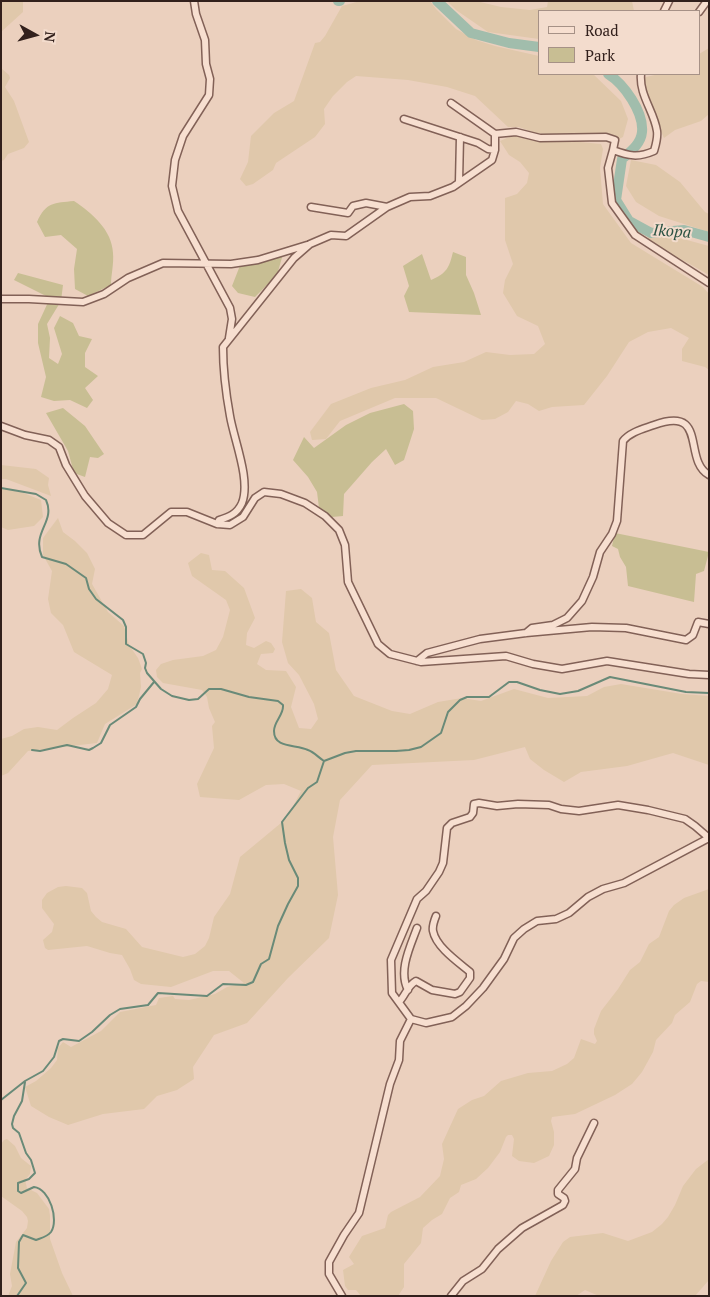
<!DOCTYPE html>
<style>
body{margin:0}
#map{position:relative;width:710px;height:1297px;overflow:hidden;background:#ebd0be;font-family:"PT Serif",serif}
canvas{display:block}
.frame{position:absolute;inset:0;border:2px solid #32201c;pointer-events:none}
.legend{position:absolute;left:538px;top:10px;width:162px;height:65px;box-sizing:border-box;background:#f3dccd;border:1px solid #a69186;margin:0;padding:6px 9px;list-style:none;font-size:15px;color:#32201c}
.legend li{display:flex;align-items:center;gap:10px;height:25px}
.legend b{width:25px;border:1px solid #a69186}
.north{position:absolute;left:10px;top:10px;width:50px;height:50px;-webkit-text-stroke:4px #f3dccd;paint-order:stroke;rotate:97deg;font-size:14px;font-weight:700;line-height:20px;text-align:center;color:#32201c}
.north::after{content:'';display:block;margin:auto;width:18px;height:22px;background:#32201c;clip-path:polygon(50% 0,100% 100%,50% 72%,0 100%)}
</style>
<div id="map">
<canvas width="710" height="1297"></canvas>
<div class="frame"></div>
<ul class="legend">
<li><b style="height:6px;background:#f7dfd0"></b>Road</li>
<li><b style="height:14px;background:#c8be93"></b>Park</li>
</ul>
<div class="north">N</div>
</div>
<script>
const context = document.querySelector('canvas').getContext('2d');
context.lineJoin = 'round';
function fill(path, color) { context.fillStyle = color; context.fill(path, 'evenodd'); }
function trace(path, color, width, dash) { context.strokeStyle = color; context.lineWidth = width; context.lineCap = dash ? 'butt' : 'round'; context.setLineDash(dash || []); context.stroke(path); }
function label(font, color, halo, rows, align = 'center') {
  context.font = font + ' "PT Serif",serif'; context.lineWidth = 4; context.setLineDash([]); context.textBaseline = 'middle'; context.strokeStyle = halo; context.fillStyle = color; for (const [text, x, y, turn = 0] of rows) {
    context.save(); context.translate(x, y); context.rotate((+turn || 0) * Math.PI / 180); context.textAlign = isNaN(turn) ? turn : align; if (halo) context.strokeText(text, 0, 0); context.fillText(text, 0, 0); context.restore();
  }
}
fill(new Path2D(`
 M1 1H23V12L1 32Z
 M360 1H430L436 9 456 29 476 40 495 46 539 56V74H593L621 101 628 119 623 137 619 139 603 134 568 133 557 135 535 133 519 127H508L475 96 447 87 408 80 356 76 347 82 333 96 324 109 325 124 315 137 276 163 273 170 253 184 246 186 240 179 248 162 251 136 274 113 294 101 315 43 320 42 325 36 342 6Z
 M476 1 501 7 530 10 547 7 548 1H632L634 11H539V39L488 32 456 10 448 2Z
 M709 48V114L701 121 675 130 664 138 648 104 642 78 659 74H699V54Z
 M1 68 9 75 10 78 5 87 14 101 29 142 24 148 8 154 4 160 1 161Z
 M514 135 534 141 549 139 601 144 603 149 600 168 603 204 631 243 703 287 709 294V370L705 367 682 361V349L689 338 671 328 648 332 629 342 607 376 584 405 552 407 539 411 528 404 516 401 508 412 495 419 482 420 436 398H395L340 421 326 439 312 440 310 432 331 404 371 388 405 380 433 367 464 362 486 352 510 355 534 354 545 344 538 326 517 316 503 293 505 280 513 264 505 240V198L517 194 527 183 529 173 520 162 509 155 500 141Z
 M631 160 656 165 680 182 705 212 709 214V232L659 216 636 202 626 186Z
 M672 236 709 246V275L688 263 646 242 648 237Z
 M1 465 36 469 49 478 48 485 51 496 6 479H1Z
 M1 489 21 492 41 500 43 517 34 526 8 530 1 527Z
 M58 518 63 532 75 541 87 553 95 569 92 584 108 612 124 626 129 645 138 658 142 669 140 673 141 687 137 704 105 724 97 743 28 751 8 773 1 776V739L12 736 24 729 38 727 57 730 73 718 96 703 108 689 112 675 74 652 63 625 51 613 48 599 52 571 43 555V538Z
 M201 553 209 555 212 570 225 571 244 588 255 618 247 633 246 645 254 648 266 641 271 643 275 649 273 653 261 654 257 664 266 670 286 671 296 687 291 707 299 728 311 729 318 719 314 704 299 675 288 663 282 642 286 591 301 589 312 598 316 622 329 633 336 670 354 696 392 711 410 714 438 702 462 698 481 701 514 689 548 698 587 696 604 687 621 684 682 694 709 696V765L673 753 627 766 581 772 564 782 544 770 530 759 525 747 474 760 372 765 340 800 333 837 338 895 329 938 288 978 247 1023 214 1035 193 1067 194 1079 177 1090 157 1096 144 1109 103 1114 68 1125 49 1117 31 1106 25 1087 36 1081 51 1068 57 1060 58 1048 63 1042 71 1047 101 1031 120 1012 156 1005 159 998 173 996 175 999 189 1000 215 994 227 987 244 983 229 971H213L171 987 141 984 134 980 130 969 122 955 110 953 87 946 48 950 45 948 43 940 52 932 54 924 42 908V900L47 893 58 887 66 886 82 888 87 893 91 911 96 917 102 922 126 929 142 947 183 957 195 954 205 946 209 938 214 917 230 894 240 857 287 818 301 791 284 784 266 785 239 800 200 797 197 784 214 748 212 726 215 722 209 708 207 697 202 690 163 683 157 677 156 670 161 664 173 660 203 656 216 650 223 637 230 610 226 600 192 576 188 563Z
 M709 889V982L701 981 697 984 690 1002 675 1015 672 1023 656 1040 653 1052 642 1072 632 1084 615 1095 575 1114 552 1117 551 1121 554 1132V1145L549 1156 534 1163 519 1161 512 1156 514 1139 512 1135H508L506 1137 500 1152 488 1168 476 1179 461 1185 459 1192 450 1198 442 1214 432 1220 423 1228 421 1243 404 1264V1287L398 1296H361L356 1290H348L345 1286 343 1270 354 1264 349 1257 362 1236 385 1228 388 1215 391 1212 420 1197 440 1176 444 1159 442 1144 458 1109 472 1100 484 1096 501 1081 528 1073 552 1071 567 1064 574 1058 581 1039 595 1044 597 1041 594 1034V1029L601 1011 618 989 630 970 640 962 649 944 659 937 669 911 674 905 684 898Z
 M7 1139 15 1146 21 1158 31 1166 30 1174 25 1180 27 1188 37 1193 49 1209 50 1216V1239L62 1273 73 1296H8L12 1286 10 1274 16 1242 27 1228 28 1221 27 1217 22 1211 1 1196V1144L4 1140Z
 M709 1159V1280L695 1296H599L585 1290 576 1296H535L551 1261 563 1242 570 1237 603 1233 628 1241 652 1232 662 1224 668 1217 675 1205 683 1186 696 1169Z`), '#e0c8ab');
fill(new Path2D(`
 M74 201C92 213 112 230 113 253 114 264 111 275 111 285L88 296 75 289 74 269 77 249 61 235 45 237 37 222C46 202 54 203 74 201Z
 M453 252 466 257V275L474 293 481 315 409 312 404 296 409 286 403 266 422 254 431 280C447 273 449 268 453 252Z
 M283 254 277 275 255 297 238 293 232 286 241 263Z
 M18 273 63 285 61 301 47 324 50 338 49 358 58 364 62 354 54 328 60 316 73 323 79 336 92 339 85 353V367L98 376 85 388 93 400 87 408 70 400 54 401 41 397 46 377 38 343V324L50 298 14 280Z
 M404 404 413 411 414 429 404 460 395 465 386 449 372 462 344 494 343 516 332 517 319 508 317 492 308 477 293 460 304 437 314 448 346 425 370 413Z
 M63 408 85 426 104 454 98 458 90 457 85 477 74 473 68 451 46 413Z
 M615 533 709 552 704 571 696 574 694 602 628 586 626 567 620 557 618 549 612 546Z`), '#c8be93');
trace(new Path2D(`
 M1 488 36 494 46 500C56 522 31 532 42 557L66 564 86 578 89 589 96 599 123 620 126 627V644L143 654 146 663 145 668 147 673 161 689 172 696 189 700 198 699 209 689H221L249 697 278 701 283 705C284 715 274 721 274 731 274 749 296 744 308 750 314 752 319 758 324 761
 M32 750 40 751 67 745 89 750 93 748 101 743 110 725 136 707 140 699 154 682
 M1 1100 25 1081 43 1071 54 1057 59 1041 63 1039 79 1041 92 1032 110 1015 120 1009 148 1005 158 993 207 996 223 984 246 985 253 982 261 964 269 959 278 926 288 904 298 886V878L289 860 285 843 282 822 308 788 317 782 324 761 345 753 356 751H396L409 750 421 747 441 733 448 712 460 700 467 697H489L509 682H517L540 690 560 694 578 691 610 677 686 692 709 693
 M17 1296 26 1283 18 1268 19 1242 23 1235 36 1240C41 1238 47 1237 51 1232 59 1220 50 1189 34 1187L21 1193 18 1191V1183L29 1179 35 1173 31 1160 26 1153 19 1133 13 1128 12 1124 14 1116 22 1101 25 1082`), '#698a78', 2);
trace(new Path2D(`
 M338 1H340
 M437 1 471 33 509 43 539 47
 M608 74C624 84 644 112 642 132 641 144 630 152 622 159L616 200 629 221 651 233 684 230 709 237`), '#a1bdac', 10);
const minor = new Path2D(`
 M194 1 196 14 205 40 206 64 210 79 209 95 183 136 175 160 172 186 178 211 230 308 232 319 229 338
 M664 11 669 1
 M699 12 707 1
 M641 74C639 95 654 111 657 131 658 138 656 144 654 151 638 158 629 156 613 150L608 168 612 203 635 235 709 283
 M451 103 495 134
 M404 119 478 143 488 149 495 150
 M459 182 460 137
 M311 207 348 213 353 206 366 203 387 207
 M1 299H29L83 302 104 294 128 278 163 263 231 264 258 260 307 245
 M1 426 25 435 49 440 59 447 66 465 85 496 108 523 126 535H143L171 512H187L217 524 230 525 243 517 255 498 264 492 281 494 305 503 325 516 339 530 345 545 348 582 378 644 390 654 421 662 506 656 533 664 562 669 607 661 689 674 709 675
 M217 524 219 520C229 517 237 514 242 503 251 480 234 440 230 416 226 394 223 370 223 347L294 258 310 244 331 235 346 236 387 207 410 197 430 196 453 187 492 160 495 150V134L516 132 540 138 606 137 615 140 613 150
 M526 633 532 628 553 625 567 618 582 601 593 577 600 552 612 534 617 521 623 441C630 432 643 429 654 425 709 405 682 460 709 475
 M417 661 427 653 480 639 526 633 592 627 626 628 686 640 693 635 698 622 709 624
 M709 838 695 826 685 819 648 810 618 805 579 811 561 809 549 805 518 804 497 806 479 803 474 804 473 813 470 817 452 823 447 828 443 863 439 872 426 891 417 899 391 960 392 993 411 1019 426 1023 452 1017 466 1006 483 988 504 959 514 938 524 929 537 921 556 919 569 913 588 897 603 889 624 883 709 838
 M408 990C398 971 410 947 417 928
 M399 1002C405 996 408 985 416 981L432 990 455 994 460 992 470 978V972C458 962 436 947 433 931 432 926 434 921 436 916
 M342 1296 329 1274V1262L344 1235 359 1213 390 1084 399 1060 400 1041 411 1019
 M451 1296 463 1281 482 1269 498 1249 522 1228 563 1205 565 1201 564 1198 558 1194V1190L575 1169 577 1158 594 1123`);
trace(minor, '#826157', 9);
trace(minor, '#f7dfd0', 6);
label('italic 16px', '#2b5243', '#f3dccd', [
 ["Ikopa",672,232,4]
]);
</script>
